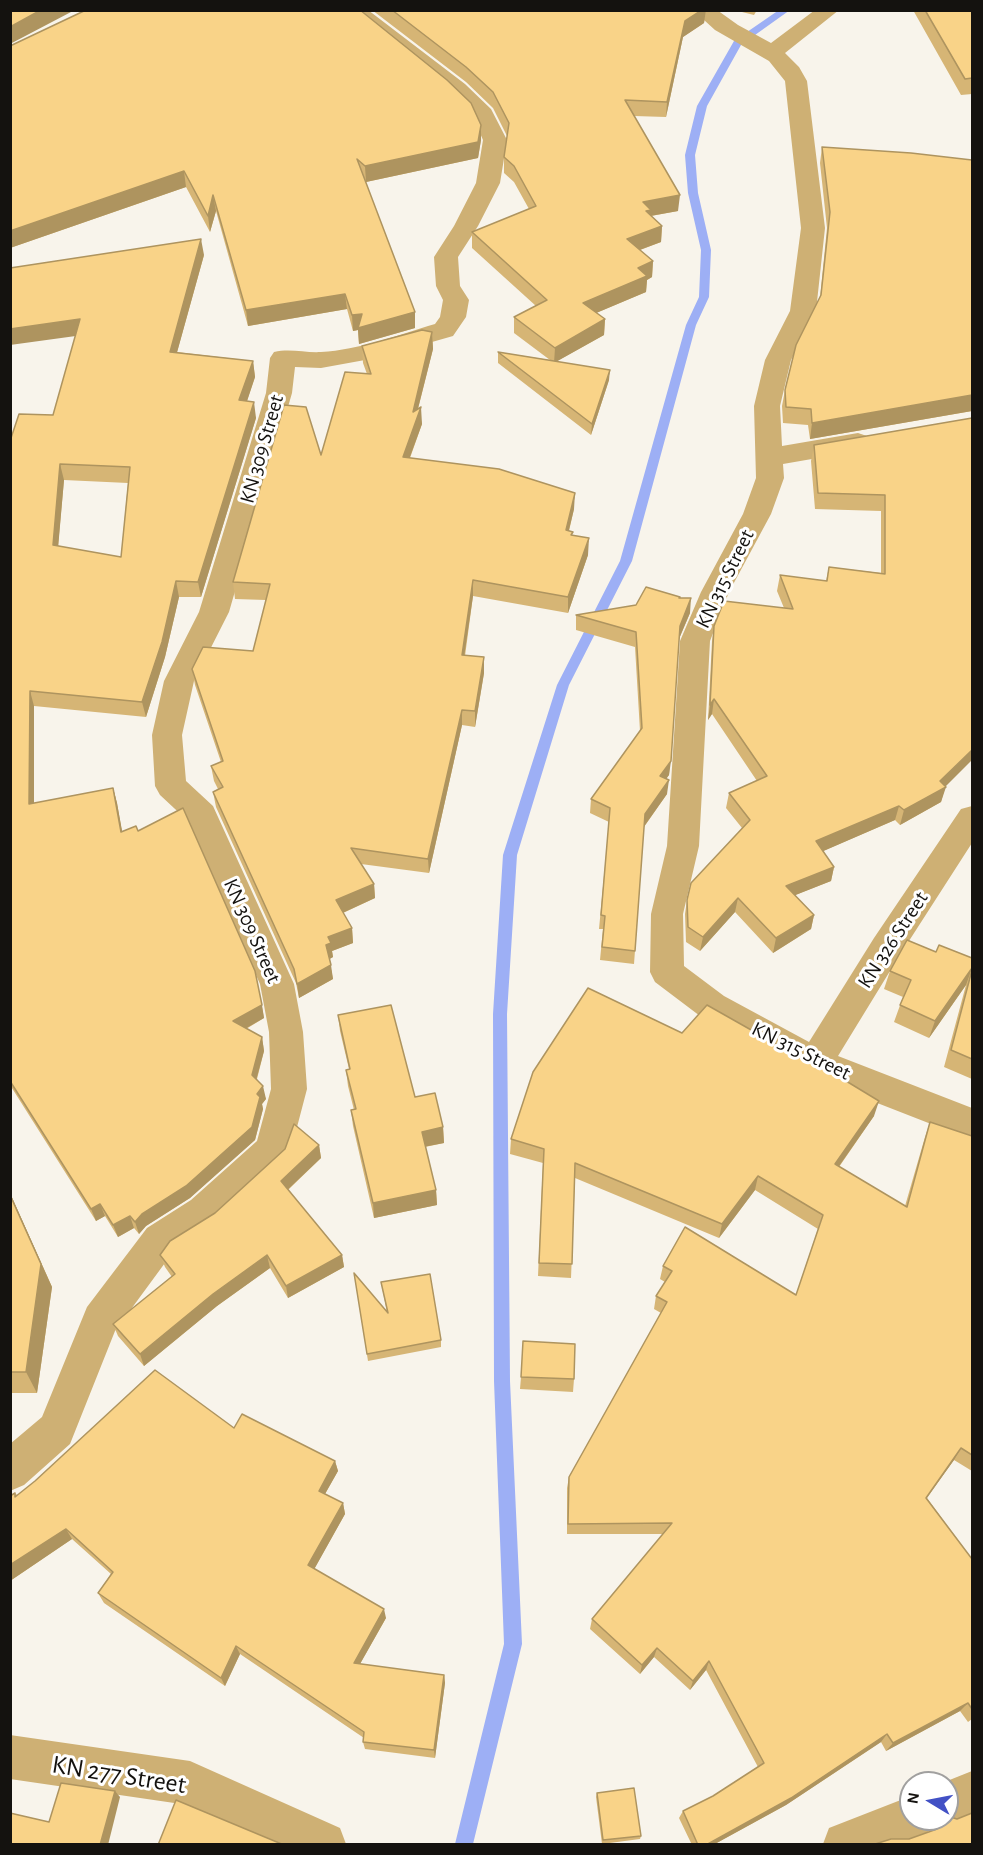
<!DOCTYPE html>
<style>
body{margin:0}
#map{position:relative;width:983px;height:1855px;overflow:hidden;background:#f8f4eb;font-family:"Alegreya Sans",sans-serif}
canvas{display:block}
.frame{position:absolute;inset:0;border:12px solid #14120f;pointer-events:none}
.north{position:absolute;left:899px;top:1771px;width:60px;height:60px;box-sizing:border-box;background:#fff;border:2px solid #a1a09f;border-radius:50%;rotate:280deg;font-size:16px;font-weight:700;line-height:24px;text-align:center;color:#14120f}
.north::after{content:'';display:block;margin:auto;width:21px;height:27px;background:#4251c5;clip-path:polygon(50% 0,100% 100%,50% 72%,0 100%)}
</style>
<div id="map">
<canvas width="983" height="1855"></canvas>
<div class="frame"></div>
<div class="north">N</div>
</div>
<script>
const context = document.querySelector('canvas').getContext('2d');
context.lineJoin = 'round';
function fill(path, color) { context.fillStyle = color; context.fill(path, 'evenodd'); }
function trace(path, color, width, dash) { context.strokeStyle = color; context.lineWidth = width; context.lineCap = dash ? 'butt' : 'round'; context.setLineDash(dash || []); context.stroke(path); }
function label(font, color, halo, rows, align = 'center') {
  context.font = font + ' "Alegreya Sans",sans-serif'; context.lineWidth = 6; context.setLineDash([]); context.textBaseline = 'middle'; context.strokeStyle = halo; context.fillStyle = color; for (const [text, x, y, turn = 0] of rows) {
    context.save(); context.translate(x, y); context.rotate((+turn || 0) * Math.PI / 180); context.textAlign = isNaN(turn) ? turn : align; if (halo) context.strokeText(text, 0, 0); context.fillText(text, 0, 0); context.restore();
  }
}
fill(new Path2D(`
 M779 10H790L741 45 707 106 695 155 698 193 711 250 709 297 696 325 632 561 569 685 517 855 507 1014 510 1381 522 1644 473 1844H455L504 1644 494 1381 493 1014 503 855 557 685 620 561 686 325 699 297 701 250 688 193 685 155 697 106 734 41Z`), '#9daff5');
fill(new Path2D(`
 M344 10H368L465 84 491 109 507 140 500 183 478 226 458 257 460 286 469 300 466 317 453 336 376 358 321 368 295 367 292 393 229 612 194 681 182 735 186 781 213 806 294 984 303 1032 307 1089 291 1150 286 1161 217 1224 173 1252 115 1331 70 1444 24 1485 10 1491V1444L42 1417 87 1307 147 1228 191 1200 257 1141 271 1089 269 1032 260 984 189 822 160 795 155 786 152 735 164 681 199 612 266 393 270 358 274 352C290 348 305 353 321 352 359 350 398 335 435 324L440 317 443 300 436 286 434 257 454 226 476 183 483 140 473 117 449 94Z
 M693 10H717L738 25 771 43 815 10H839L785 53 799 67 807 81 825 228 816 311 791 360 780 406 782 446 858 433 867 436 871 442 867 448 858 451 783 464 784 478 771 514 729 592 710 641 699 846 683 914 684 966 724 996 809 1042 874 938 961 809 972 806V843L898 958 838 1056 972 1108V1140L803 1074 700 1016 655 982 650 972 651 914 667 846 680 641 701 592 743 514 756 478 754 406 765 360 790 311 801 228 785 81 769 61 715 30Z
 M10 1735 190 1761 340 1828 346 1844H275L188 1805 10 1779Z
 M972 1771V1815L947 1825 933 1819 927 1834 900 1844H823L829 1828 911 1796V1819H947V1783H942Z`), '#ceb074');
fill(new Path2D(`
 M372 10H706L704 23 683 37 666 117 634 116 678 211 651 216 662 226 661 242 640 250 653 261 652 277 647 280 646 292 596 313 605 319 604 335 557 361 609 380 591 435 498 363V352L550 360 514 333V317L536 306 472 248V232L529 209 514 182 504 173V157L507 136 493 108 466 82Z
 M734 10H757L754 15Z
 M913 10H972V94L961 95Z
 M10 46 481 140 478 158 366 182 415 328 359 344 358 330 353 331 347 309 248 326 216 211 210 232 186 187 10 248Z
 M822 147 972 160V412V411L810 439 808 425 783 423 782 406 785 390 820 298 827 228 820 163Z
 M204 255 177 352 253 361 255 377 247 401 256 418 201 597H179L165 657 146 717 34 706V804L113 788 117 803 122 832 138 831 255 971 264 1018 246 1029 262 1037 264 1051 257 1079 266 1099 262 1104 263 1109 255 1140 190 1198 146 1226 139 1234 134 1228 118 1237 105 1216 96 1221 10 1085V441L53 415ZM64 480 128 483 121 557 58 546Z
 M432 332 433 349 418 409 422 424 410 458 574 509 569 531 588 555 568 613 473 596 465 656 484 657V673L475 727 462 725 429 873 361 864 374 884 375 898 343 913 352 928 353 943 332 951 333 957 329 959 333 979 299 998 296 983 216 807 213 792 218 789 214 781 211 766 221 762 195 685 192 669 253 651 266 600 235 599 233 582 321 455 367 374 363 363 362 346Z
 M972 418 945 787 941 802 900 825 895 820 823 851 834 867 831 881 795 895 814 915 811 929 773 953 735 912 700 951 686 942 685 914 687 900 742 828 726 808 729 793 757 781 712 714 708 720 712 641 714 626 784 608 777 591 780 575 826 581 829 567 881 573V511L815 509 811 461 814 445Z
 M680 597V598L690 613 679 639 669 775 666 779 667 794 644 827 634 964 600 960 603 929H599L609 822 590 813 591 799 640 731 635 647 576 630V615L636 605Z
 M936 952 972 958V1079L944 1067 966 985 929 1038 894 1022 903 997 884 989 890 971Z
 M338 1015 443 1127 444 1143 425 1147 436 1190 437 1205 374 1218 353 1126 351 1110H354L348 1086 346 1070 349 1069 340 1031Z
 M682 1033 874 1116 839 1167 905 1206 925 1137 930 1122 972 1136V1471L954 1460 927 1498 972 1559V1719L968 1722 960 1711 886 1751 881 1742 786 1805 713 1845H692L679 1818 683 1811 713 1796 758 1767 706 1670 690 1690 654 1657 640 1674 590 1629 592 1619 663 1534H567V1488L569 1477 661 1313 654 1309 656 1296 665 1282 660 1279 663 1266 796 1295 818 1229 755 1190 719 1238 575 1178 571 1278 538 1276 543 1163 510 1154 511 1139Z
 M319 1145 321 1158 288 1190 342 1255 344 1267 288 1298 270 1268 217 1306 144 1366 118 1336 113 1324 172 1277 165 1267 160 1255 215 1213Z
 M10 1193 52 1287 37 1393H10Z
 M354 1273 387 1312 381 1282 441 1340V1347L368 1361Z
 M521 1377 574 1379 573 1392 520 1389Z
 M234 1428 335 1461 338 1471 325 1494 343 1503 345 1514 314 1569 386 1618 360 1664 444 1675 445 1683 435 1758 365 1749 363 1742 364 1738 240 1654 225 1686 104 1603 98 1593 111 1574 72 1539 10 1581V1496L15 1493 17 1495Z
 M947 1791 953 1809 947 1815Z
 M597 1793 641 1836 640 1839 602 1844 596 1797Z
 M938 1819H947L972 1845 909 1839 930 1831 934 1822Z`), '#d6b575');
fill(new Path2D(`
 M41 10H76L71 12 10 44V27Z
 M702 10H706L704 23 683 37 666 117 667 102 685 21Z
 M481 125V140L478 158 366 182 365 166Z
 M184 171 186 187 10 248V231Z
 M213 195 216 211 210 232 208 216Z
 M680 195 678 211 650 216 649 225 643 202Z
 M662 226 661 242 626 255 627 239Z
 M201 239 204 255 173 367 170 352Z
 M653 261 652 277 647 280 646 292 582 319 583 303 638 268Z
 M345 294 347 309 248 326 246 310Z
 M415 312V328L359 344 358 330 353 331 352 315 362 314Z
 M80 319 83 335 10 345V329Z
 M605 319 604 335 554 363 555 348Z
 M432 332 433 349 413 428V412Z
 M253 361 255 377 242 416 239 400Z
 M610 370 609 380 591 435 592 424Z
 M972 395V411L810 439 812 423Z
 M254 402 256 418 201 597 198 582Z
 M421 407 422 424 404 473 403 457Z
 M60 464 64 480 57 560 53 545Z
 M575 493 574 509 565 546 566 530Z
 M589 538 588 555 568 613V597Z
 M473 580V596L462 671V655Z
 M176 581 179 597 165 657 146 717 142 702Z
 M691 598 690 613 678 641 680 626Z
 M484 657V673L475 727V711Z
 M30 691 34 706V819L29 804Z
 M714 699 712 714 708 720 710 705Z
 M462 710V725L429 873 428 859Z
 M972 750V760L942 790 946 787 941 802 900 825 904 810 940 781Z
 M671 761 669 775 658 790 660 776Z
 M669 780 667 794 643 828 645 814Z
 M113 788 117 803 125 847 121 832Z
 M899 806 895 820 812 856 816 841Z
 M834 867 831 881 783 900 786 886Z
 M374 884 375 898 338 915 336 900Z
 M738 898 735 912 700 951 703 937Z
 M814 915 811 929 773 953 776 938Z
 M352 928 353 943 332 951 333 957 328 960 326 945 328 937Z
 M331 965 333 979 299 998 297 984Z
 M972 968 966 985 929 1038 935 1021Z
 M262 1005 264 1018 236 1034 233 1021Z
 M262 1037 264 1051 254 1088 252 1075Z
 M263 1086 266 1099 262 1104 263 1109 255 1140 190 1198 146 1226 139 1234 135 1222 142 1214Z
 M879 1101 874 1116 830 1179 835 1164Z
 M443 1127 444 1143 423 1147 422 1132Z
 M319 1145 321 1158 283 1194 281 1181Z
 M758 1176 755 1190 719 1238 722 1224Z
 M436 1190 437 1205 374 1218 373 1203Z
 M10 1193 52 1287 37 1393 26 1372Z
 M100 1204 105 1216 96 1221 91 1209Z
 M130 1216 134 1228 118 1237 113 1225Z
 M267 1255 270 1268 217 1306 144 1366 140 1354 213 1294Z
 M342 1255 344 1267 288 1298 286 1286Z
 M961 1448 954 1460 919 1508Z
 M335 1461 338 1471 321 1501 319 1491Z
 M343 1503 345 1514 311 1575 308 1565Z
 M66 1529 72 1539 10 1581V1565Z
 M384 1609 386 1618 356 1671 354 1663Z
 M236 1646 240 1654 225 1686 221 1678Z
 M657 1648 654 1657 640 1674 642 1665Z
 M709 1661 706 1670 690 1690 693 1681Z
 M444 1675 445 1683 435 1758 434 1750Z
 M968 1703 960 1711 886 1751 893 1743Z
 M887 1734 881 1742 786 1805 713 1845H706Z
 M115 1791 120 1797 108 1845H100Z`), '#ae945f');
const building = new Path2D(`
 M10 10H41L10 27Z
 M86 10H360L447 80 471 103 481 125 478 142 365 166 357 159 415 312 358 328 362 314 352 315 345 294 246 310 213 195 208 216 184 171 10 231V46Z
 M392 10H702L685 21 667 102 625 100 680 195 643 202 651 210 646 211 662 226 627 239 653 261 638 268 647 276 583 303 605 319 555 348 514 317 547 300 472 232 536 206 514 166 504 157 509 123 493 92 466 67Z
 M925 10H972V78L965 79Z
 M822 147 911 153 972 160V395L812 423 811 409 786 407 785 390 796 345 821 295 830 212Z
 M201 239 170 352 253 361 239 400 254 402 198 582 176 581 162 642 142 702 30 691 29 804 113 788 121 832 136 826 138 831 183 808 255 971 262 1005 233 1021 262 1037 252 1075 263 1086 257 1094 260 1097 252 1127 186 1186 142 1214 135 1222 130 1216 113 1225 100 1204 91 1209 10 1081V441L19 414 53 415 80 319 10 329V268ZM60 464 130 467 121 557 53 545Z
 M422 330 432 332 413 412 421 407 403 457 499 469 575 493 566 530 573 532 571 535 589 538 568 597 473 580 462 655 484 657 475 711 462 710 428 859 351 848 374 884 336 900 352 928 328 937 331 943 326 945 331 965 297 984 294 969 213 792 223 787 211 766 223 761 192 669 203 647 253 651 270 584 233 582 284 405 306 407 321 455 345 372 371 374 362 346Z
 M498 352 610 370 592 424Z
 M972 418V750L940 781 946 787 904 810 899 806 816 841 834 867 786 886 814 915 776 938 738 898 703 937 688 927 687 900 691 883 750 820 729 793 767 776 714 699 710 705 714 626 724 601 793 609 780 575 827 581 829 567 885 574V495L818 493 814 445Z
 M646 587 680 597 679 598H691L680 626 671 761 660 776 669 780 645 814 635 951 602 947 605 916 601 915 610 808 591 799 642 728 636 632 576 615 636 605Z
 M907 940 936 952 939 945 972 958V968L935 1021 900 1005 911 980 890 971Z
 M972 970V1059L951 1050Z
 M588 988 682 1033 707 1005 806 1061 823 1067 879 1101 835 1164 907 1207 930 1122 972 1136V1455L961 1448 926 1498 972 1559V1709L968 1703 893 1743 887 1734 791 1798 706 1845H698L683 1811 713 1796 764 1763 709 1661 693 1681 657 1648 642 1665 592 1619 672 1523 568 1524 569 1477 667 1302 656 1296 672 1271 663 1266 685 1227 796 1295 823 1215 758 1176 722 1224 575 1163 572 1264 539 1263 544 1149 511 1139 533 1072Z
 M391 1005 415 1097 435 1093 443 1127 422 1132 436 1190 373 1203 351 1110 356 1109 346 1070 350 1069 338 1015Z
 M294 1124 319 1145 281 1181 342 1255 286 1286 267 1255 213 1294 140 1354 113 1324 175 1274 160 1255 170 1241 215 1213 285 1149Z
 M10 1195 41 1264 26 1372H10Z
 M354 1273 388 1313 381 1282 430 1274 441 1340 367 1354Z
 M523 1341 575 1344 574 1379 521 1377Z
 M155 1370 234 1428 242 1414 335 1461 319 1491 343 1503 308 1565 384 1609 354 1663 444 1675 434 1750 363 1742 364 1732 236 1646 221 1678 98 1593 113 1572 66 1529 10 1565V1496L15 1493V1497L35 1481Z
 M61 1783 115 1791 100 1845H10V1813L49 1822Z
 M634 1788 641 1836 603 1840 597 1793Z
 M953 1789V1809H947V1791Z
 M176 1800 284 1845H158Z
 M972 1813V1845H872L891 1839H909L937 1829 941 1819H947V1816L957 1819Z`);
fill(building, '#f9d388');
trace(building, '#ae945f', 1.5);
label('21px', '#14120f', '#fff', [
 ["KN 309 Street",262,449,-74],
 ["KN 315 Street",725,579,-64],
 ["KN 309 Street",252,931,66],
 ["KN 326 Street",893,940,-57],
 ["KN 315 Street",801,1051,26]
]);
label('26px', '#14120f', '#fff', [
 ["KN 277 Street",119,1775,9]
]);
</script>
